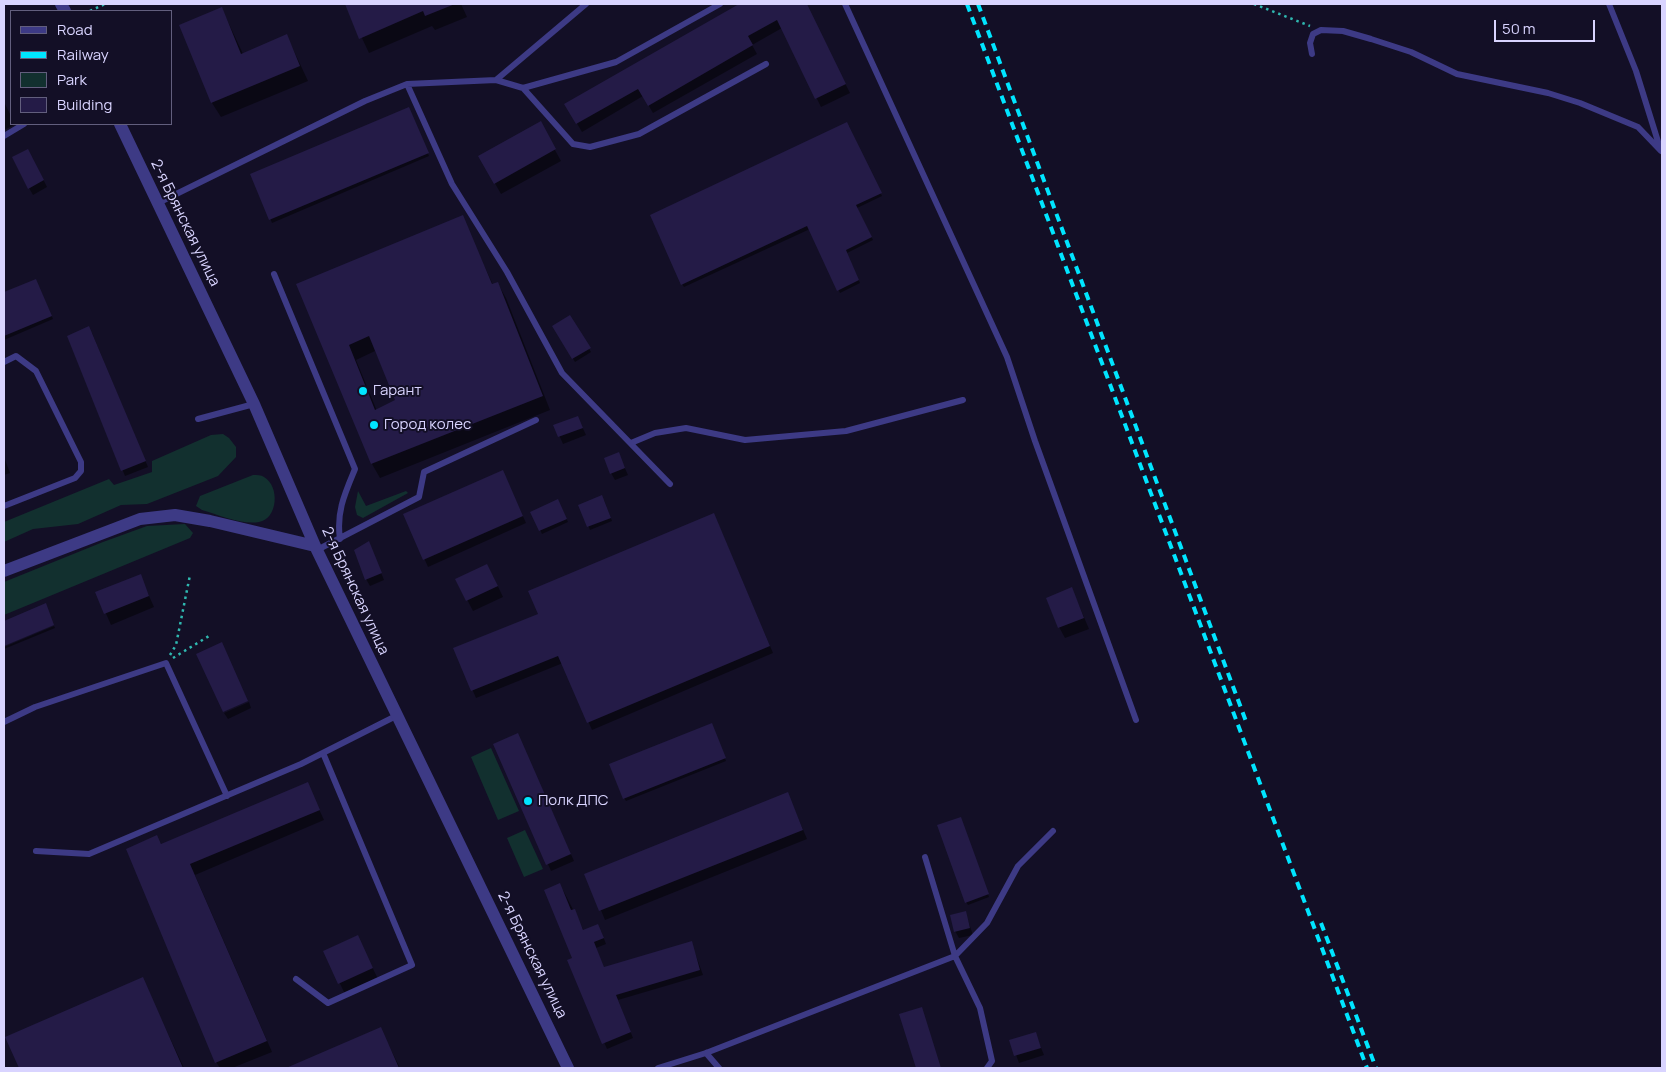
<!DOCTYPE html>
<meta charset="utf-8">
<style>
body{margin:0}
#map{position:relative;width:1666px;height:1072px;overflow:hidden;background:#130f26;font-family:Manrope,sans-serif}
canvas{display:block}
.frame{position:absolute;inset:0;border:5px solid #d9d4ff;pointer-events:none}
.legend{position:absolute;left:10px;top:10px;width:162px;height:115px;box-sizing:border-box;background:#130f26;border:1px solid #625e7d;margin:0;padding:6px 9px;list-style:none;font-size:15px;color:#d9d4ff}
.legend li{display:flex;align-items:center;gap:10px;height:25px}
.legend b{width:25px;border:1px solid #625e7d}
.scale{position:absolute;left:1494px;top:20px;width:101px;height:22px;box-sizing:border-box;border:2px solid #d9d4ff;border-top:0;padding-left:6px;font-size:15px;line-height:18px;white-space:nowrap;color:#d9d4ff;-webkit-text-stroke:4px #130f26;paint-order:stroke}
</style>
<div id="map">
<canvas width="1666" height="1072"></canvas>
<div class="frame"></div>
<ul class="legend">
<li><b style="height:6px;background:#3d3a85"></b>Road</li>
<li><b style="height:6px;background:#00e5ff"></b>Railway</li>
<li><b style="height:14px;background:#12302f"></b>Park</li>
<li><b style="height:14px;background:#241b47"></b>Building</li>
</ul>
<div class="scale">50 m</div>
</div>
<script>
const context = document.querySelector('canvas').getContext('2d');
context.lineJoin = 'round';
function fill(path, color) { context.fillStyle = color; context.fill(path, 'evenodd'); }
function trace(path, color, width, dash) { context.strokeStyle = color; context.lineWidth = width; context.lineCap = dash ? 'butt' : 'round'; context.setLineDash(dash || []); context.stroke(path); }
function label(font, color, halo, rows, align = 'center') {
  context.font = font + ' Manrope,sans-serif'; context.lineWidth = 4; context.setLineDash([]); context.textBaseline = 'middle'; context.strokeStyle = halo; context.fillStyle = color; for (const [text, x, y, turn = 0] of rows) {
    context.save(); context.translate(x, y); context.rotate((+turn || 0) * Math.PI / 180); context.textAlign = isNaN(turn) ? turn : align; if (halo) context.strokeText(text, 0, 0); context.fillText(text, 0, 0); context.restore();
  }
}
fill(new Path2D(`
 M223 434 229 438 236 447V457L218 476 147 504 121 505 78 524 33 529 4 542V522L109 479 114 485 152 472V461L211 435Z
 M253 475C257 475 261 475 264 477 280 486 278 519 259 522 242 525 219 515 202 510L196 506 200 496Z
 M358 491 366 506 406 491 408 493 363 518 357 515 355 507Z
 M185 524 193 533 190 538 4 615V582L103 542 147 526Z
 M491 748 519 811 498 820 471 757Z
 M525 830 543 869 524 877 507 838Z`), '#12302f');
fill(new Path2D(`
 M346 4H461L467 17 435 30 432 26 369 53Z
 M744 4H805L850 93 821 107 782 28 752 45 757 54 653 113 643 96 582 132 566 105Z
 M222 9 243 54 287 36 308 81 221 117 212 103 180 26Z
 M5 104 11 116V124H16L4 130Z
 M410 111 429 156 272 223 252 175Z
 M540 123 561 161 501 194 480 157Z
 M849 126 882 196 857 208 873 240 847 253 860 283 840 293 810 229 684 287 682 284Z
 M32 157 47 187 33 195 29 188Z
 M462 217 493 285 498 284 506 298 550 410 380 478 372 464 298 284ZM375 351 397 401 377 411 356 360Z
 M36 280 53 319 4 340V293Z
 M570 316 591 352 575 362 554 326Z
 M92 333 148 467 125 476 68 336Z
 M578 418 586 435 563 444 555 426Z
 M618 453 628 475 615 480 611 473Z
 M4 457 10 473 4 475Z
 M506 478 526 523 428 567 405 515Z
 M604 500 612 521 590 530 580 505Z
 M560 504 568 522 542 534 532 513Z
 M717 521 773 653 592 730 563 663 476 698 455 649 540 615Z
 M369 543 384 580 370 586 366 579Z
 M140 576 154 607 111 625 97 593Z
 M493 576 503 597 473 611 457 580Z
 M1072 589 1089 629 1065 638 1059 627Z
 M54 626 55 628 4 649V647Z
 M249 702 251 708 228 719 224 713Z
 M713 728 726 761 626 801 624 798Z
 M518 735 574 861 551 871 495 745Z
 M307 783 324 820 195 875 272 1052 232 1068H220L216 1062 157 837 162 845Z
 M788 794 807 839 605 920 586 874Z
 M962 821 989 897 968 905 966 902Z
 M563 890 584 931H601L606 944 596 948 604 968 691 942 703 975 618 1000 633 1038 607 1049 569 961 573 959Z
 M965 912 973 935 959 938 955 931Z
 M357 936 378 979 345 994 324 951Z
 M142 978 184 1068H20L7 1038Z
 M380 1028 400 1068H289Z
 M1035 1033 1044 1055 1019 1063 1011 1041Z`), '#0007');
fill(new Path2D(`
 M345 4H455L425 16 423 11 359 39Z
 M739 4H807L846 84 815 99 777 20 748 36 753 45 648 106 638 89 576 124 564 104Z
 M222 7 241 54 287 34 300 66 211 103 179 25Z
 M409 107 429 153 269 220 250 174Z
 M541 121 556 149 494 184 478 156Z
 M847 122 882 193 856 205 872 237 846 250 859 280 837 291 807 226 681 285 650 215Z
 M28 149 44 180 28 189 12 157Z
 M463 215 492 284 498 282 543 396 371 464 296 284ZM369 336 395 400 375 410 349 345Z
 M36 279 52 316 4 336V292Z
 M570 315 591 348 572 359 552 326Z
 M89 326 146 461 121 471 67 336Z
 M578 416 583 428 558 437 553 425Z
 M619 452 625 468 610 474 604 458Z
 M503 470 523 516 423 560 403 514Z
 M602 495 611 518 587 527 578 505Z
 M558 499 567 519 539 531 530 512Z
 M714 513 770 646 587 723 558 656 471 691 453 648 538 614 528 591Z
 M369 541 382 573 365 580 354 550Z
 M487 564 498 586 466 601 455 579Z
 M141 574 149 596 104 614 95 592Z
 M1072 587 1084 618 1058 628 1046 598Z
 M46 603 54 625 4 646V621Z
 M222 642 248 701 223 712 196 654Z
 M712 723 726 758 623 799 609 764Z
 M518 733 571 854 546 865 493 744Z
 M308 782 320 810 190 864 267 1041 215 1063 126 849 157 835 161 844Z
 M788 792 803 830 599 911 584 874Z
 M961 817 989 894 965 903 937 825Z
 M560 883 571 910 575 909 583 930 598 924 604 938 594 942 604 967 692 941 700 970 616 995 631 1032 602 1044 567 960 572 958 544 890Z
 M966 911 970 928 954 932 950 915Z
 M358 935 373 968 338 984 323 951Z
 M143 977 183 1068H19L5 1037Z
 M922 1007 941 1068H916L899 1014Z
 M381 1027 399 1068H286Z
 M1036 1032 1041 1048 1014 1056 1009 1040Z`), '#241b47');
trace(new Path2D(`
 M1254 4 1310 26
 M90 11 105 4
 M170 655 176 645 190 575
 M173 658 209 636`), '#2fb8b0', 2.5, [2.5, 4]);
trace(new Path2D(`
 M845 4 1007 357 1035 441 1136 720
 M1609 4 1636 71 1660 148
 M1312 54 1310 43 1313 34 1321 30 1343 31 1371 39 1411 52 1457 74 1548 93 1580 103 1638 127 1661 151
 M496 80 586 4
 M407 84 452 184 507 272 562 373 670 484
 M523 88 616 62 720 4
 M4 136 24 124
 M158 203 365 101 407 84 496 80 523 88 573 144 590 147 639 134 766 64
 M274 274 355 469C345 493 336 512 340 539
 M4 362 16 356 36 371 81 462V471L75 478 4 506
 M198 419 254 404
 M631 443 655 433 686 428 745 440 846 431 963 400
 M317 550 419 497 424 472 536 420
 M4 722 35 707 166 663 227 796
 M36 851 89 854 301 764 396 716
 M925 857 955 956 980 1008 992 1061 987 1068
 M296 979 328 1003 412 965 323 753
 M706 1053 719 1068
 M658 1068 706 1053 955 956 987 923 1018 866 1053 831`), '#3d3a85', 6);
trace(new Path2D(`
 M61 4 65 11
 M120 124 254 404 315 546 568 1068
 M4 571 140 519 175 515 210 521 315 546`), '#3d3a85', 12);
trace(new Path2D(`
 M967 4 1367 1068
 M978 4 1247 724
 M1321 923 1376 1068`), '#00e5ff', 4, [8, 6]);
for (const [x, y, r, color] of [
 [363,391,5,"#00e5ff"],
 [374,425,5,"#00e5ff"],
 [528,801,5,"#00e5ff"]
]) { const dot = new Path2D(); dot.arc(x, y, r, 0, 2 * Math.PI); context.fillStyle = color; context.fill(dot); trace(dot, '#130f26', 2); }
label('15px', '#d9d4ff', '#130f26', [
 ["2-я Брянская улица",185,223,64],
 ["2-я Брянская улица",355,591,65],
 ["2-я Брянская улица",532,955,64]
]);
label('15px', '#d9d4ff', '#130f26', [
 ["Гарант",373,391],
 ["Город колес",384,425],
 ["Полк ДПС",538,801]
], 'left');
</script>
